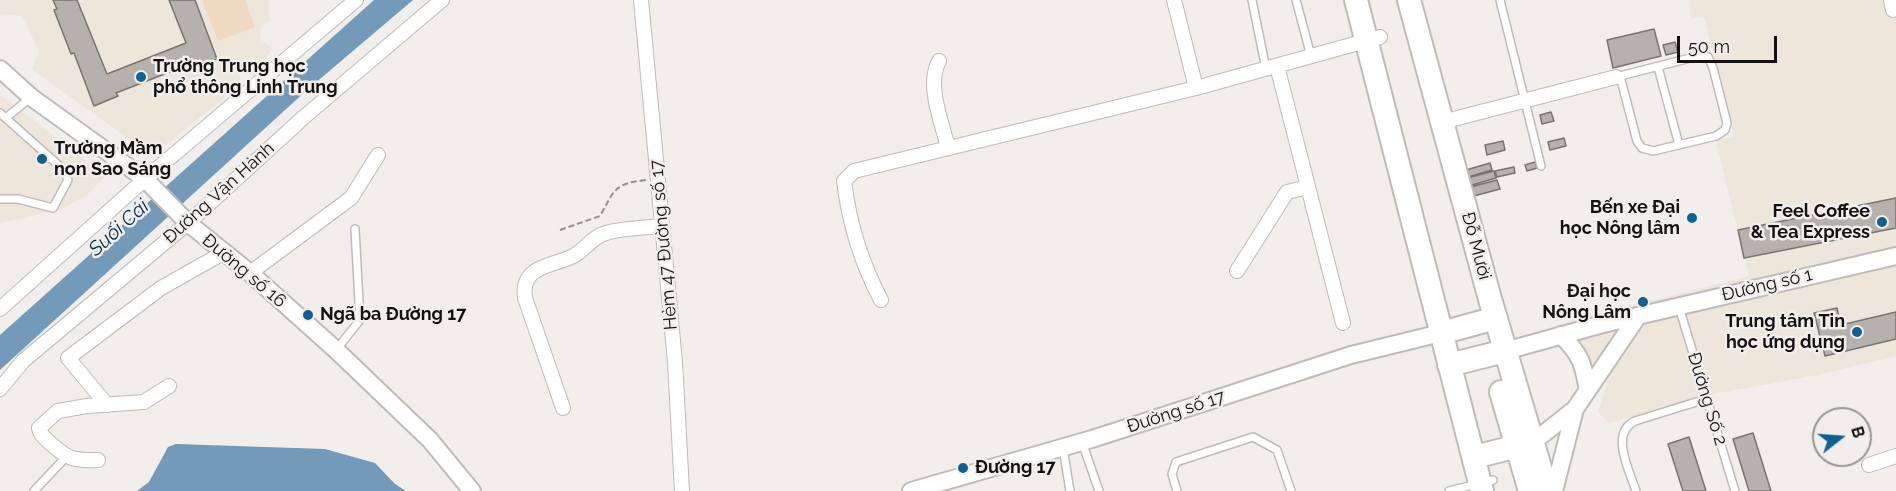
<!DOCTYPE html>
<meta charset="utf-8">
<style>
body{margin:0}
#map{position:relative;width:1896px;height:491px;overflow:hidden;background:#f1eeeb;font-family:Raleway,sans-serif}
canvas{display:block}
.north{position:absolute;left:1812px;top:407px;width:60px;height:60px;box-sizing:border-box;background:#f1eeeb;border:2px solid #989694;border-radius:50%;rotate:73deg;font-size:16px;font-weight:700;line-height:24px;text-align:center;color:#131211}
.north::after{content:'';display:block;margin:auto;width:21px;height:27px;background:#0d6293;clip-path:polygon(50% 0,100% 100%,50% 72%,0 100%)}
.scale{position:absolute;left:1677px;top:36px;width:100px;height:27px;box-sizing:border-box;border:3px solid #131211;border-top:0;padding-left:8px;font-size:18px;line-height:21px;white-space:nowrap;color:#131211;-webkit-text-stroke:4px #f1eeeb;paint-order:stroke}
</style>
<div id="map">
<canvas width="1896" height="491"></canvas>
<div class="north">B</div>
<div class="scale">50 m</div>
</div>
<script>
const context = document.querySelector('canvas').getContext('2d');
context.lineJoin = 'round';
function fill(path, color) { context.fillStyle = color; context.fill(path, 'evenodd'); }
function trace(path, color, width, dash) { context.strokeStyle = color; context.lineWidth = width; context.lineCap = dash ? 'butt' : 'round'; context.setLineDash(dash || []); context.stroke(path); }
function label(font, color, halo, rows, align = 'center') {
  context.font = font + ' Raleway,sans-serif'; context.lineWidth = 5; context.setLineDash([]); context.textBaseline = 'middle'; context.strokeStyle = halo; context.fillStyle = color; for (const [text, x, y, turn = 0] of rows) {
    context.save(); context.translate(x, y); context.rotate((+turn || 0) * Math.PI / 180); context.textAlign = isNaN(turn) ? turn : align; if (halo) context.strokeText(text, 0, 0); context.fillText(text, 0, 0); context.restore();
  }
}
fill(new Path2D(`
 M0 0H269L270 20 262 25 260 39 272 49 264 61 253 58 238 70 242 83 158 151H145L32 69 39 51 22 16 0 14Z
 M1689 0H1896V356L1818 375 1707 395 1609 423 1598 412 1607 385 1566 322 1749 276 1716 141 1734 136 1704 17 1691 19Z
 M0 95 61 141 106 176 87 195 60 210 0 223Z`), '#eee5db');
fill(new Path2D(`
 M202 0H245L255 27 218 41Z`), '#efd9c1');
fill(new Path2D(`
 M374 0H413L307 90 0 370V335Z
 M176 444 325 449 375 463 395 484 406 491H137L149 482 168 447Z`), '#739bb9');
const building = new Path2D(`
 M53 0H77L107 74 186 43 169 0H195L217 59 195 68 193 63 116 93 118 96 94 106 74 53 71 54 54 10 57 9Z
 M1654 29 1661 56 1613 68 1607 40Z
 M1675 42 1678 52 1666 55 1663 45Z
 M1551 112 1554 121 1542 124 1540 115Z
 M1564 138 1566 146 1550 150 1548 142Z
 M1503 141 1505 150 1487 155 1485 145Z
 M1535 162 1537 168 1527 171 1525 165Z
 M1490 163 1492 170 1468 177 1466 170Z
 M1514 167 1515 173 1497 177 1495 171Z
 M1494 171 1496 178 1469 186 1467 178Z
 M1497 180 1500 189 1470 197 1467 188Z
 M1896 198V228L1744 258 1738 230Z
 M1837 308 1841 325 1896 312V339L1825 356 1814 313Z
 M1753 433 1771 491H1749L1733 439Z
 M1689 437 1706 491H1683L1668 444Z`);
fill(building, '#b5b2ae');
trace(building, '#787572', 1.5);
const service = new Path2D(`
 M1252 0 1266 69
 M1296 0 1311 56
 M1500 0 1541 166
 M1658 67 1679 145
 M1616 77 1698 56 1708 57 1713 68 1727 123 1725 130 1716 136 1653 151 1642 148 1637 141 1620 76
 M0 113 64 170 68 180 53 208 18 199H0
 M7 117 30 98
 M1679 307 1735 491
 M336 350 360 320 355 229
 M1082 442 1099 491
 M1063 448 1070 491
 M34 491 66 457
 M1177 491 1172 474 1176 462 1253 437 1277 450 1291 491
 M1449 491 1493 480
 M1636 491C1630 472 1609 433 1635 421L1706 399`);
const minor = new Path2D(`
 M641 0 675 362 682 491
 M1174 0 1196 88
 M1891 0 1893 10
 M939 61C926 85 942 122 948 148
 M1277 66 1343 323
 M1442 122 1616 77
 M1237 271 1287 192 1308 187
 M250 273 351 198 378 155
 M881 300C862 264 849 222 844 181L854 171 1196 88 1380 37
 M0 309 145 179 356 0
 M0 389 23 361 188 223 304 117 442 0
 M107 405 68 358 161 288 223 253
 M563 408 525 298C520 264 554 267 575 255 586 248 594 236 606 233 623 228 643 228 662 226
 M98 460C74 461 68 459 50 443 45 438 40 435 39 428L58 411 87 406 144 402 169 386
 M1869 465 1896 456`);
const tertiary = new Path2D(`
 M0 69 31 97 145 179 188 223 250 273 336 350 430 440 472 491
 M1561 335C1581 355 1583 363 1588 390
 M1505 351 1603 324 1896 256
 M1533 442 1575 409 1638 316
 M911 491 1092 439 1351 355 1441 333
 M1554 491 1575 409`);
const trunk = new Path2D(`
 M1356 0 1482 491
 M1409 0 1490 299 1547 491
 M1441 333 1496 318
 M1449 365 1505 351
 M1501 392 1530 491
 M1474 457 1530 443`);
trace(service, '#bfbcb8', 10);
trace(minor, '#bfbcb8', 16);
trace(tertiary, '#bfbcb8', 20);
trace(trunk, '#bfbcb8', 26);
trace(new Path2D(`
 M560 230 600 216C615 189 614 184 646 180`), '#949290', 2, [6, 3]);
trace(service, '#fff', 7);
trace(minor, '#fff', 14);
trace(tertiary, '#fff', 16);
trace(trunk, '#fff', 22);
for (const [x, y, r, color] of [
 [141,77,6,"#0d6293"],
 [42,159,6,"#0d6293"],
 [1692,218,6,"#0d6293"],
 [1882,222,6,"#0d6293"],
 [1643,302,6,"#0d6293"],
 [308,315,6,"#0d6293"],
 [1857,332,6,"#0d6293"],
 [963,468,6,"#0d6293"]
]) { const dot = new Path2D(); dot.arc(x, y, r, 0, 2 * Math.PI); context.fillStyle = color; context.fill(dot); trace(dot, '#f1eeeb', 2); }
label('bold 18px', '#131211', '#f1eeeb', [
 ["Trường Trung học",153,67],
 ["phổ thông Linh Trung",153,88],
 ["Trường Mầm",54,149],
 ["non Sao Sáng",54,170],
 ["Bến xe Đại",1680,208,"right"],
 ["học Nông lâm",1680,229,"right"],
 ["Feel Coffee",1870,212,"right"],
 ["& Tea Express",1870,233,"right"],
 ["Đại học",1631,292,"right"],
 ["Nông Lâm",1631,313,"right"],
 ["Ngã ba Đường 17",320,315],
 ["Trung tâm Tin",1845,322,"right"],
 ["học ứng dụng",1845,343,"right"],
 ["Đường 17",975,468]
], 'left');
label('18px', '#131211', '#f1eeeb', [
 ["Đường Vận Hành",219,193,-42],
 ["Hẻm 47 Đường số 17",664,245,-95],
 ["Đỗ Mười",1476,246,75],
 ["Đường số 16",244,271,40],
 ["Đường số 1",1767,285,-13],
 ["Đường Số 2",1707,399,73],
 ["Đường số 17",1176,412,-18]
]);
label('italic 20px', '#003352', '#f1eeeb', [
 ["Suối Cái",119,228,-42]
]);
</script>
